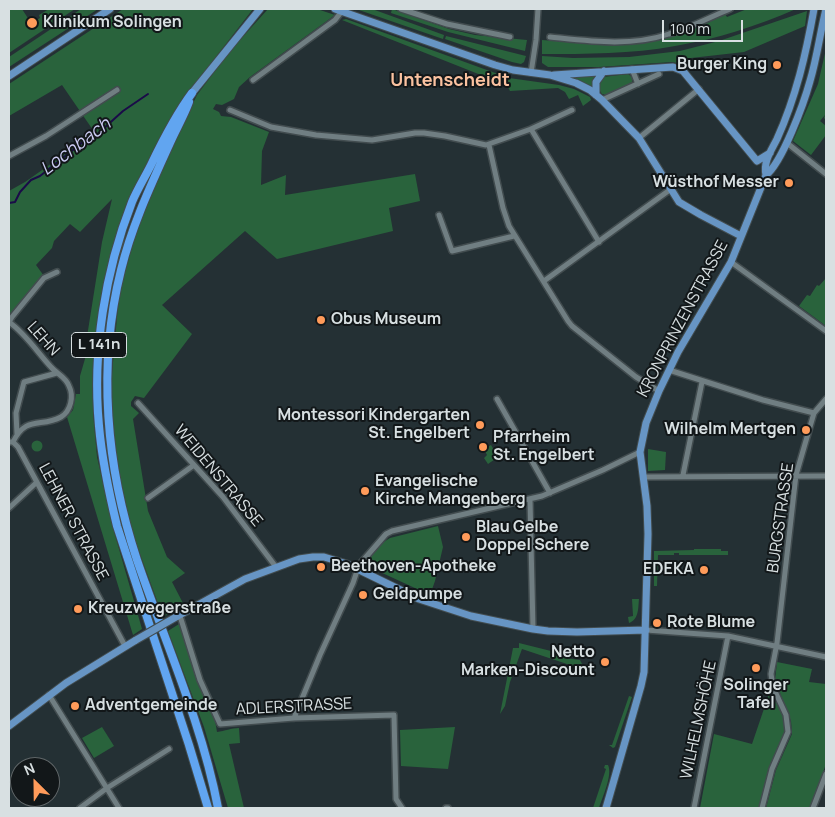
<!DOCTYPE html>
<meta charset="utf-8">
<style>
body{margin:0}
#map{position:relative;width:835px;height:817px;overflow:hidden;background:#243034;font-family:Manrope,sans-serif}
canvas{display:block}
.frame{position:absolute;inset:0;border:10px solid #d8e0e2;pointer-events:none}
.north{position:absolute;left:10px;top:757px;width:50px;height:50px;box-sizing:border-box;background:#121719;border:1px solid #616769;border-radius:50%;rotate:337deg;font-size:14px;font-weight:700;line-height:20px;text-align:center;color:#d8e0e2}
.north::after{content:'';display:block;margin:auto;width:18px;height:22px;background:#ff9b5a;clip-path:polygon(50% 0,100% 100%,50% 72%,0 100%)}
.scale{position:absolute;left:662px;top:20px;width:81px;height:22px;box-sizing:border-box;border:2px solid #d8e0e2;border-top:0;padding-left:6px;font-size:15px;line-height:18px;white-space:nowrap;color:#d8e0e2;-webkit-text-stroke:4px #121719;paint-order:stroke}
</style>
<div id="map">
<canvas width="835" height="817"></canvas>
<div class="frame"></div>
<div class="north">N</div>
<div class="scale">100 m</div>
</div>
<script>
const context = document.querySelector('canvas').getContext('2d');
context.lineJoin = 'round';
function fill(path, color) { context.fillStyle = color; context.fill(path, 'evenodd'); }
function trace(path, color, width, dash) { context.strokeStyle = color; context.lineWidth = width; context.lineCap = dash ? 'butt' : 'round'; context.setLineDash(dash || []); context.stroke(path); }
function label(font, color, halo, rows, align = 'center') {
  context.font = font + ' Manrope,sans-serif'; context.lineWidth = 4; context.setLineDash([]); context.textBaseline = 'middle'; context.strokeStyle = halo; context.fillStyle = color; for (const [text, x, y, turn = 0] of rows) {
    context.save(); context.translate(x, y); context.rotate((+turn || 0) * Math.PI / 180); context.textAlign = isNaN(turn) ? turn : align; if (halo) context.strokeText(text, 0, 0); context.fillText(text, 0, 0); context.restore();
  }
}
fill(new Path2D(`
 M9 9H22L31 23 40 18 39 15 49 9H75L9 53Z
 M81 9H98L9 67V57Z
 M123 9H253L184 98 139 178 123 219 101 296 94 361 93 412 97 457 115 535 142 629 133 635 67 417 73 410 76 394H80V376L89 345 86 343 102 242 112 199 80 232 70 224 54 241 52 248 36 265 44 276 9 317V191L25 182 95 133 62 85 9 116V84Z
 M268 9H317L335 15 250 77 239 87 234 99 222 105 216 104 213 109 219 112 221 116 231 117 269 132 262 151 261 185 286 175 285 195 415 174 420 201 389 208 393 231 277 259 245 231 162 305 192 334 144 398 135 396 131 402V406L139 413 133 419 148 511 167 557 185 573 172 582 184 605 163 617 133 535 116 461 112 430 111 385 119 294 137 229 167 156 197 95 229 52Z
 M356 9H372L444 35 443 39Z
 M392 9 449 29 475 35 527 40 525 51 448 32 391 13Z
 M747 9H796C757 26 717 39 675 46 632 54 586 54 542 54V40C579 42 617 47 653 41 678 36 702 24 725 14L727 17Z
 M807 11 805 26 744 52 691 58 682 64 672 62 599 67H548L542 63V56L573 58 629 57 680 51 719 41Z
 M346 19 509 78 559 85 574 89 590 97 591 100 583 106 578 95 569 99 565 92 558 88 510 91 508 87 491 79 342 20Z
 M446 36 526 56 524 62 521 64 512 62 445 39Z
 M826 49V120L824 118 825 115 820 121 826 126V135L811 155 793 141 818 84Z
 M628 74 632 77V83L606 95 602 94C597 87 599 83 603 77Z
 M570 76H596L592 88 569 77Z
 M826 278V326L799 306 807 295 810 296 817 285 819 286Z
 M31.5 446a5.5 5.5 0 1 1 11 0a5.5 5.5 0 1 1-11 0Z
 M491 445 498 457 488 464 484 458 487 455 484 449Z
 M648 449 666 452 665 470 648 471Z
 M438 526 443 547 435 581 430 595 365 565V562L382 543 390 538Z
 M694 549H721V551H728V555H679V553H674V555H658L657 586H654V551L694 550Z
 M632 599H639C638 609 639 619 629 623L628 617 633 616Z
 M179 624 198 680 215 720 217 732C225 731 231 728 239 728L240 743 229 744 244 808H228L204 727 168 631Z
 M519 643 563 654 564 658 580 660 582 664V669L522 649 510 682 505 706 500 714 513 648H519Z
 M777 662 812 669 809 682 826 684V764L810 808H766L776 770 792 734 791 721 775 680Z
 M770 691 783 715 786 725 783 742 768 771 759 808H700L714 734 752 744Z
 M629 696 632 697 615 747 613 748 609 745H612Z
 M102 727 114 746 94 758 82 738Z
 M455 727 448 769 401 766 400 730Z
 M605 765H608C613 775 602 798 599 808H593L606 769 604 768Z`), '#29633c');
trace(new Path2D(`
 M9 203 15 202 20 192 31 180 40 176 83 142 92 139 123 111 148 94`), '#1a0b48', 2);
const minor = new Path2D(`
 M401 9 447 24 510 37
 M550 37C589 41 630 47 669 34 690 28 710 17 730 9
 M632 69 638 84
 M531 73 536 40 538 9
 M253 80 335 20 342 11
 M602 100 659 74
 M230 110 271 127 316 135 372 140 415 133H424L445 136 486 145 531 129 572 110
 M531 129 599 242
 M639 138 699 89
 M787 143 826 174
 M489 145 503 208 509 226 568 321 572 326 636 377 659 391
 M9 156 46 136 117 90
 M439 215 452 251 514 236
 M731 262 826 331
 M544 281 671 189
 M9 322C26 334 37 352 51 367 57 374 66 377 69 386 74 396 71 411 61 417 41 428 26 415 13 442
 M9 322 12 317 44 278 57 272
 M669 370 763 400 814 413
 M497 399 550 493
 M138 403 223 497 276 567
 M17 434 16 413 24 382 57 373
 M9 442H13L18 447 125 646
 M683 475 702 382
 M643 477 826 476
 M148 498 194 465
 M530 499 533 629
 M9 508 37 482
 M180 616 200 680 220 724 294 718 394 715 396 799 402 808
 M646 630 728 636 826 657
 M49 695 119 808
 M294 718 320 655 353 583 359 565 386 534 392 531 542 496 603 470 640 452
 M80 808 107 788 169 749
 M446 808H448
 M694 808 728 636
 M762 808 772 769 788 732 786 715 773 687 771 674 777 643 796 475 814 413 826 399
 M813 808 826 774`);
const major = new Path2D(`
 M335 9 495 65 513 70 550 75 576 83 590 90 602 100 639 138 679 202 701 215 741 236
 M554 75 673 67 683 71 757 161 770 153
 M9 76 110 9
 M192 93 260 9
 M596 95V82L604 71
 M766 175C782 163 804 103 810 81 817 58 820 33 826 9
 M176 617 245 579 299 559 313 557H324L347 564 419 599 471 616 533 629 548 631 577 632 646 630
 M9 726 66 683 136 640
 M606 808 641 686 644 672 648 534 647 506 640 452 646 423 659 391 678 352 731 262 766 175C763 162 771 151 777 139 796 97 806 54 814 9`);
const highway = new Path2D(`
 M192 93C175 116 163 140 151 165 145 177 137 190 132 202 105 271 92 352 99 426 102 460 109 493 117 526L189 745 208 808
 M189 102C184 116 176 129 170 143 151 185 132 225 121 270 97 366 106 467 137 560 165 642 202 723 218 808`);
trace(minor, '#424c4f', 8);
trace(major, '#424c4f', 9);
trace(highway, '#424c4f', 10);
trace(minor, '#707e82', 5);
trace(major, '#6795c4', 7);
trace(highway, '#61a5f0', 8);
const majorBridge = new Path2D(`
 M136 640 176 617`);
trace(majorBridge, '#424c4f', 9, []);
trace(majorBridge, '#6795c4', 7);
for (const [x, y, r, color] of [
 [32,23,6,"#ff9b5a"],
 [777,65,5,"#ff9b5a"],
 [789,183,5,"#ff9b5a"],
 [321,320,5,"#ff9b5a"],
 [480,425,5,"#ff9b5a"],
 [806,430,5,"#ff9b5a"],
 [483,447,5,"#ff9b5a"],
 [365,491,5,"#ff9b5a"],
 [466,537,5,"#ff9b5a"],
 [321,567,5,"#ff9b5a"],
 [704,570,5,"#ff9b5a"],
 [363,595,5,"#ff9b5a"],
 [78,609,5,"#ff9b5a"],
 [657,623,5,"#ff9b5a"],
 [605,662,5,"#ff9b5a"],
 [756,668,5,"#ff9b5a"],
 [75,706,5,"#ff9b5a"]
]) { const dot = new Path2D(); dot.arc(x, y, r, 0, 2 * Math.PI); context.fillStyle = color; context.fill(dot); trace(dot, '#121719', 2); }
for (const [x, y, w] of [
 [99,345,55]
]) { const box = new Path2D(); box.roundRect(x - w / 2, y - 12.5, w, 25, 4); context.fillStyle = '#121719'; context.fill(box); trace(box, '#d8e0e2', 1); }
label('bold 15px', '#d8e0e2', null, [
 ["L 141n",99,345]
]);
label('bold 16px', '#d8e0e2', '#121719', [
 ["Klinikum Solingen",43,23],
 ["Burger King",767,65,"right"],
 ["Wüsthof Messer",779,183,"right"],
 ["Obus Museum",331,320],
 ["Montessori Kindergarten",470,416,"right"],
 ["St. Engelbert",470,434,"right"],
 ["Wilhelm Mertgen",796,430,"right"],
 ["Pfarrheim",493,438],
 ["St. Engelbert",493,456],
 ["Evangelische",375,482],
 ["Kirche Mangenberg",375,500],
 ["Blau Gelbe",476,528],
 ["Doppel Schere",476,546],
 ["Beethoven-Apotheke",331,567],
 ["EDEKA",694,570,"right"],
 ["Geldpumpe",373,595],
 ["Kreuzwegerstraße",88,609],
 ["Rote Blume",667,623],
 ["Netto",595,653,"right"],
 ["Marken-Discount",595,671,"right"],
 ["Solinger",756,686,"center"],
 ["Tafel",756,704,"center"],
 ["Adventgemeinde",85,706]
], 'left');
label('16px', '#d8e0e2', '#121719', [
 ["KRONPRINZENSTRASSE",683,319,-62],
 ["LEHN",43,339,48],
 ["WEIDENSTRASSE",218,476,50],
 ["BURGSTRASSE",781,518,-82],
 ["LEHNER STRASSE",73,522,62],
 ["ADLERSTRASSE",294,707,-3],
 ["WILHELMSHÖHE",699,720,-78]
]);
label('bold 18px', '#fbc2a0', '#121719', [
 ["Untenscheidt",450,81]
]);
label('italic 18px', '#cbcbf2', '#121719', [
 ["Lochbach",76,147,-37]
]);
</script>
